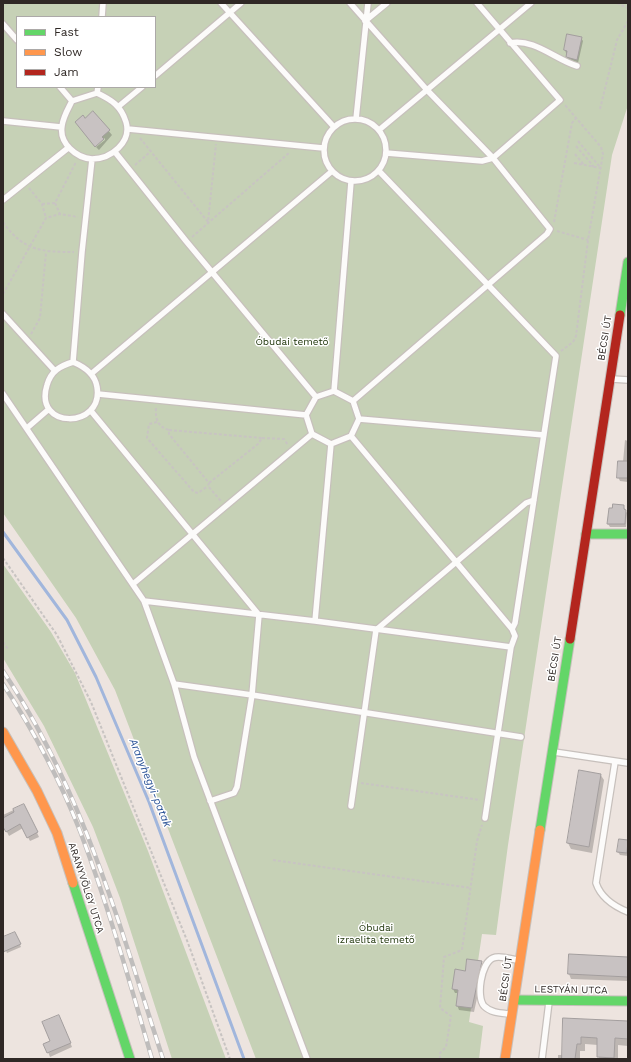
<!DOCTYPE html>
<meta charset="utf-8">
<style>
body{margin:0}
#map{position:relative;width:631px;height:1062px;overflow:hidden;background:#ede4df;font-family:"Work Sans",sans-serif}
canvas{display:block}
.frame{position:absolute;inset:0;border:4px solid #2f2825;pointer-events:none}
.legend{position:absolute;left:16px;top:16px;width:140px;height:72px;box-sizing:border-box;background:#fff;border:1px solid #aca9a8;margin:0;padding:5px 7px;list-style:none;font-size:12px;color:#2f2825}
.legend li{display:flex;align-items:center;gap:8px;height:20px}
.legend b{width:20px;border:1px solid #aca9a8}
</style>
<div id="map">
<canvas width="631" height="1062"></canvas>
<div class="frame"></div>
<ul class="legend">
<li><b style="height:5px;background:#63d668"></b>Fast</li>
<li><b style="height:5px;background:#ff974d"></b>Slow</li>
<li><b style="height:5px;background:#b3261e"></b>Jam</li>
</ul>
</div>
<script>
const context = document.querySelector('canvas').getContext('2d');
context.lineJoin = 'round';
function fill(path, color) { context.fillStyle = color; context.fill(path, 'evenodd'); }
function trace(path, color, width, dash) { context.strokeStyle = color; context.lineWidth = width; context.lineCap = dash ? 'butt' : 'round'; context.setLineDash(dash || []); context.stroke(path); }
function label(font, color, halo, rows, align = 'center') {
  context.font = font + ' "Work Sans",sans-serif'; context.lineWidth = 3; context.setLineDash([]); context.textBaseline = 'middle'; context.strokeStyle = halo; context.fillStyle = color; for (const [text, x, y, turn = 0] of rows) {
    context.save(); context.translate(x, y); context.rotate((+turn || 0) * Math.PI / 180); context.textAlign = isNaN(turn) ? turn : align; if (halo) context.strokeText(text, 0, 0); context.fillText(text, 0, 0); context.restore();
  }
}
fill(new Path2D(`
 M3 3H628V105L612 155 508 845 496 935 482 934 469 1022 483 1026 479 1059H256L115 690 76 618 3 513ZM17 17H155V87H17Z
 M3 564 51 632 75 673 148 851 226 1059H172L120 898 93 827 44 726 3 658Z`), '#c6d1b6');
fill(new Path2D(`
 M581 38 583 41 578 63 568 59 565 50Z
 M93 112 112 135 99 150 96 147 105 140V138L95 146 76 122 85 119Z
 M625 440 628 441V482L620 481 618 477 623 462Z
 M623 506 627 513 626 527H610L608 524 610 509Z
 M600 774 604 780 592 853 571 849 568 843Z
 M24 805 39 837 30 841 23 828 9 836 3 824V815Z
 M628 841V856L620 855 618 852Z
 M16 936 21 947 7 953 6 951 3 953V938Z
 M570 955 628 958V981L571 979 569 974Z
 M481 962 484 966 474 1012 459 1010 457 1005 458 993H455L453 989 466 972Z
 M564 1019 628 1022V1046L618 1045V1059H599L598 1045 585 1044V1051H580V1059H558V1055H563Z
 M61 1020 72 1047 50 1057 48 1052Z`), '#0003');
trace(new Path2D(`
 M3 532 67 620 96 677 149 802 244 1059`), '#a1b6dc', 3);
const building = new Path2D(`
 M567 34 582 37 577 60 566 57 567 51 564 50Z
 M93 111 110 130 102 137 104 139 95 147 75 122 83 115 85 118Z
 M618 461H628V478H617Z
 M613 504 624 505V509L626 510 625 524H607L609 508H612Z
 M579 770 601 774 589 847 567 843Z
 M24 804 38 832 27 838 20 824 6 832 3 827V818L14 812 13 809Z
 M619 839 628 840 627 853 617 852Z
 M15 932 21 944 3 952V937Z
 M569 954 628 957V977L568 974Z
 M467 959 482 961 472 1008 456 1006 458 990 452 989 455 969 465 971Z
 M59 1015 71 1043 47 1053 43 1044 50 1041 42 1022Z
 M563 1018 628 1021V1039L615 1038 614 1058 597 1057V1038L581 1037V1044H577L575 1059H562Z`);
fill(building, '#c8c2c2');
trace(building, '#a39e9e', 1);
const lane = new Path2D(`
 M221 3 334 127
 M350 3 427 90 493 158 550 229 547 234 353 401
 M102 17 103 3
 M365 21 387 3
 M3 24 17 40
 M510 43C534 38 556 60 577 66
 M155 76 241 3
 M60 87 72 101
 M97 93C112 100 121 106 126 122 132 142 111 159 92 159 76 158 59 143 62 126 63 117 68 109 72 101Z
 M97 93 98 87
 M119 106 142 87
 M324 150a31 31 0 1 1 62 0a31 31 0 1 1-62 0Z
 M356 119 368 3
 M3 121 61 127
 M128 129 323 148
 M379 130 531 3
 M115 152 186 241 316 397
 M386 153 482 161 493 158 560 100 477 3
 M379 171 556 356 515 623 512 629 515 636 511 647 485 818
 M3 200 68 148
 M3 314 55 371
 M73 362 82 252 92 159
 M73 362C85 367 95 374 97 387 104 429 33 430 47 385 51 371 60 366 73 362Z
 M91 374 331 172
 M612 379 628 380
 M334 391 351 182
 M334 391 353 401 359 419 351 436 331 444 312 434 306 415 316 397Z
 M3 394 144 601 174 684 194 757 307 1059
 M98 394 306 415
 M91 411 259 615 252 695 237 787 234 793 210 801
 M359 419 544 435
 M27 428 49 409
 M351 436 512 629
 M133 584 312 434
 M144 601 315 621 511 647
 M315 621 331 444
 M174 684 252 695 521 737
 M554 752 628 763
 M615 762 596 883C601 898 613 906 628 912
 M351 806 376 630 526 503 534 500
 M510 1014C501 1013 491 1013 484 1006 476 997 481 963 493 958 500 955 510 959 517 960
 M542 1059 549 1002`);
const fast = new Path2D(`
 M620 315 628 262
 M586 534H628
 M540 830 570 639
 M73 883 130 1059
 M514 1000 628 1001`);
const slow = new Path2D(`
 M3 732 37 791 57 833 73 883
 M505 1059 540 830`);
const jam = new Path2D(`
 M570 639 620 315`);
trace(lane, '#c7c0bc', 8);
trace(fast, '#c7c0bc', 11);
trace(slow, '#c7c0bc', 11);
trace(jam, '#c7c0bc', 11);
trace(new Path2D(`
 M617 3 628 8
 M600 109 617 40 628 21
 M140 138 208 222 216 144
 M578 141 600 167
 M576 146 594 167
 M575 154 584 165
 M574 163 601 168
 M135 165 150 152
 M29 188 42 204 46 218
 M55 203 60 214 78 217
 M42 204 55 203 76 162
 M3 222C23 251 42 252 74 252
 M554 222 572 123 576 118
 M557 231 588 240
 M192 237 290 152
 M3 294 46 218 60 214
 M31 334 40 318 46 252
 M561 351 573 342 576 336 588 240 603 154 601 147 565 105
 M156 408C155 419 158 427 169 430V434L209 483 208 486 221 501
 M157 422 149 424 147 438 194 492 198 493 208 486
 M169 430 262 438 258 444 209 483
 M262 438 284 439 288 445
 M3 558 57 635 91 702 188 943 230 1059
 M3 642 8 649
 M361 783 480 800
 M273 860 471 888
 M440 1059V1053L446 1047 451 1016 440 1008 444 957 462 950 477 841 482 825`), '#c8c4c2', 2, [3, 2]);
trace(lane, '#fcfbfa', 5.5);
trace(fast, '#63d668', 9);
trace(slow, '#ff974d', 9);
trace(jam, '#b3261e', 9);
const rail = new Path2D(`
 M3 671C83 790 119 924 163 1059
 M3 684C33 730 60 780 80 831 108 905 130 983 152 1059`);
trace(rail, '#bfbdbc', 4.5);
trace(rail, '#fff', 3, [9]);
label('10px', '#2f2825', '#fff', [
 ["BÉCSI ÚT",605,338,-81],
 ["BÉCSI ÚT",555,659,-81],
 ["ARANYVÖLGY UTCA",86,888,72],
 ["BÉCSI ÚT",506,979,-82],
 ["LESTYÁN UTCA",571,990,1]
]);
label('10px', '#20360b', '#fff', [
 ["Óbudai temető",292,342],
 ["Óbudai",376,928],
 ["izraelita temető",376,940]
]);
label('italic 11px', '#2b5397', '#fff', [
 ["Aranyhegyi-patak",150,783,68]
]);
</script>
